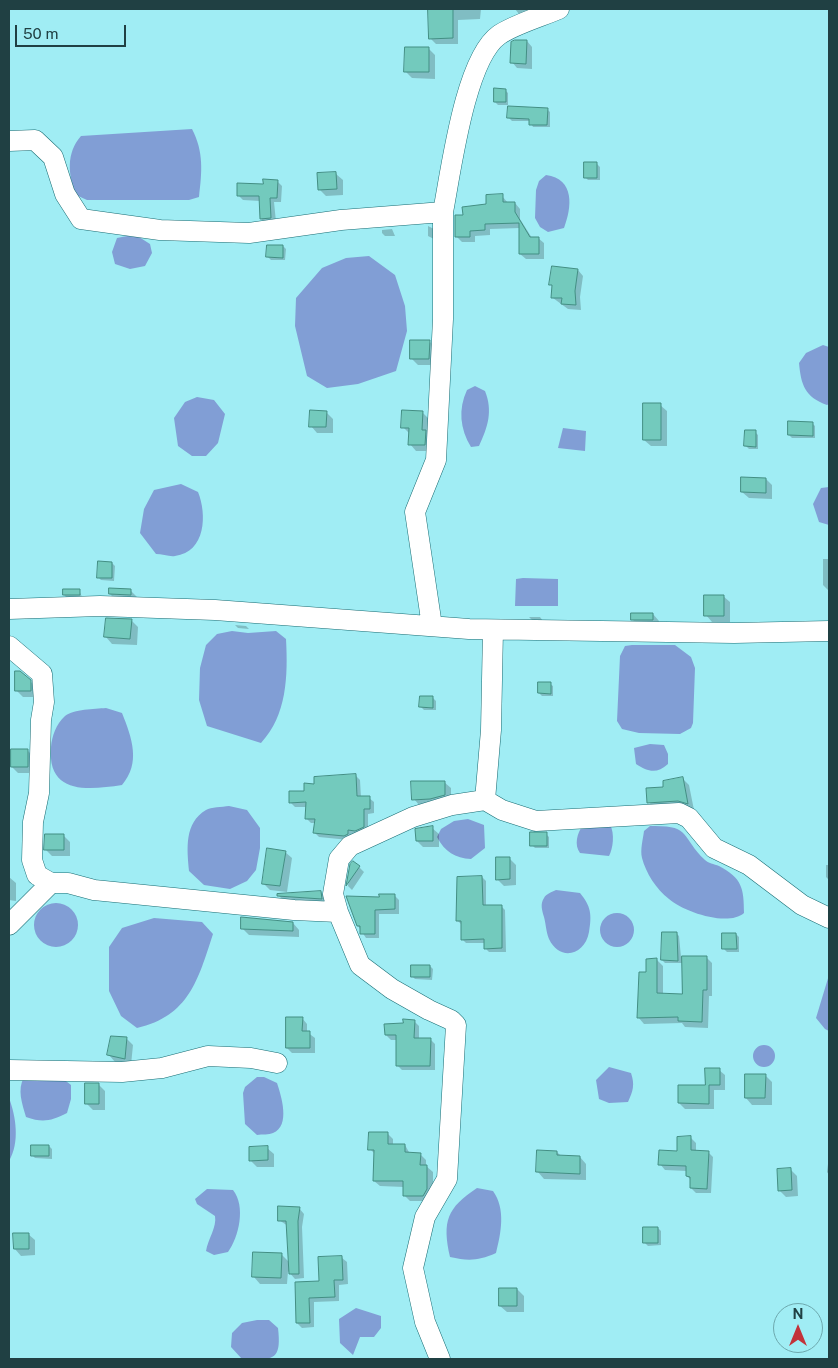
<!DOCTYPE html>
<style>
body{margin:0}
#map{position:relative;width:838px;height:1368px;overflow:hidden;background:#a0edf4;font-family:"Public Sans",sans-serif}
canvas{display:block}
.frame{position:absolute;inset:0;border:10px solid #204043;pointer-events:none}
.north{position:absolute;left:773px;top:1303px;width:50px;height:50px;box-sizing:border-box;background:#a0edf4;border:1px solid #6da8ad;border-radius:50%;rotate:0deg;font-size:14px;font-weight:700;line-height:20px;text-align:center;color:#204043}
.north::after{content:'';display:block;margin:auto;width:18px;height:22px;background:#c2333a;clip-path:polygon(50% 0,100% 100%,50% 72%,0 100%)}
.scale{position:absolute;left:15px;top:25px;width:111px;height:22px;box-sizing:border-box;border:2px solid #204043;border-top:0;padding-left:6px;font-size:15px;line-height:18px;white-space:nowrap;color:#204043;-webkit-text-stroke:4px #a0edf4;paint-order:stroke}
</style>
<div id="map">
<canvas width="838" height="1368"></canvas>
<div class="frame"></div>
<div class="north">N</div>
<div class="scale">50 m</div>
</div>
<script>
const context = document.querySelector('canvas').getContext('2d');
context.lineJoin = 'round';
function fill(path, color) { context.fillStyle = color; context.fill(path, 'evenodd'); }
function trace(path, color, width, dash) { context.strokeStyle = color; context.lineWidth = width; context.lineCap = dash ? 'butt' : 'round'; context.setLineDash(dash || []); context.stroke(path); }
fill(new Path2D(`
 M192 129C204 152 202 172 199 197L189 200H87L76 195C68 175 66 153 81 136Z
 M546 175C575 179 572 207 564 228L548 232 540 227 535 218 536 190 539 181Z
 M127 236 139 237 150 244 152 253 145 266 130 269 115 264 112 252 117 238Z
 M369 256 395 275 405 306 407 331 396 371 358 384 327 388 307 376 295 326 296 298 322 268 346 258Z
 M823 345 829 347V404L827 405C805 397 801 385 799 363L806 353Z
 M475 386 485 391C493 411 488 427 479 446L471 447C460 429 458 409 467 390Z
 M197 397 214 400 225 414 218 443 206 456H192L178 446 174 418 185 402Z
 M563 428 586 431 585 451 558 448Z
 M181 484 198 492C207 514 206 552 175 556 170 557 162 554 156 554L140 533 144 509 154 490Z
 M829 487V525L819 522 813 504 821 488Z
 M523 578 558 579V606H515L516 579Z
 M232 631 248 633 276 631 286 639C288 676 287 715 261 743L207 726 199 700 200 668 206 645 217 634Z
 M632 645H675L691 657 695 668 693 723 691 728 680 734 639 733 622 729 617 721 620 656 625 646Z
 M106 708 122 713C132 738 141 763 122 785 88 790 47 795 51 747 52 736 56 724 65 716 74 709 94 709 106 708Z
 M650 744 664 745 668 754V764C657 774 648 772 636 764L634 748Z
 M229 806 247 810 260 828V848L256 870 247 881 230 889 204 885 189 871C187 849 184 823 206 810 211 807 222 807 229 806Z
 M468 819 484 825 485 848 471 859C455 858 445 852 437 837L441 829 454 821Z
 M583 825H610C615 833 613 849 609 856L580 853C574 845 577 833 583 825Z
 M650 826C692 825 680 836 705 860 708 863 714 864 719 866 742 878 744 888 744 913 728 927 684 912 669 899 656 889 646 873 642 858 640 850 643 839 644 831Z
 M556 890 580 893C591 906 592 915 589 932 585 955 560 962 549 939 546 932 546 924 544 917 542 910 540 904 544 898 546 894 552 892 556 890Z
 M34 925a22 22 0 1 1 44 0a22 22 0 1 1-44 0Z
 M600 930a17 17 0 1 1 34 0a17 17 0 1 1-34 0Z
 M154 918 202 922 213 934C198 980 189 1016 137 1028L121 1016 109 991V947L122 928Z
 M829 975V1031L825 1029 816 1018Z
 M753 1056a11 11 0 1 1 22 0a11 11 0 1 1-22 0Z
 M609 1067 631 1073C635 1085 633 1091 628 1102L609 1103 599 1099 596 1080Z
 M57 1074 71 1085V1099L67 1113C51 1121 43 1123 26 1117 22 1103 17 1090 24 1077Z
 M257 1077H264L277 1083C281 1095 291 1126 273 1133 269 1135 262 1134 257 1135L245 1124 243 1093 245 1087Z
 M9 1098C16 1116 20 1143 9 1161Z
 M477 1188 493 1191C506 1209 501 1233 496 1253 478 1261 468 1261 450 1257 442 1221 447 1208 477 1188Z
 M207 1189 233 1190C246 1206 239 1237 228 1252L214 1255 206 1251C208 1239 217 1227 215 1216L197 1204 195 1199Z
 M356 1308 381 1316V1328L374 1337H360L353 1355 340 1343 339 1319Z
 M257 1320H269L278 1328C282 1363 272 1359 242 1359L231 1347 232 1333 242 1323Z`), '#819ed5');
fill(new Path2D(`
 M430 9H481L480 19 458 20V44H436L430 38Z
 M515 9H543L523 19Z
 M527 41 532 47V69L517 68 512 62Z
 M428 48 435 55V79L412 78 406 72Z
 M505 90 508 93V105H498L495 102Z
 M547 109 550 112V127H533L530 121H512L509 118Z
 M597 164 600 167V180H588L585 177Z
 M336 174 343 180V195L326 196 319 189Z
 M277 181 282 186 281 202H274L276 222 266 224 261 219 260 201 243 200 238 195Z
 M502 196 508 203H515L520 209V219L532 238H538L544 243V259H526L520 254V228L490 229V235L475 236V242H462L456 236 464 216Z
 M428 226 434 229V239L428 236Z
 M392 229 395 236H385L382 233V230Z
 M283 246 286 249 285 260H271L268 257Z
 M578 270 583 276 580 297 581 310 568 309 553 298V287L551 284Z
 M430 342 436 348 435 365H418L411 358Z
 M660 405 667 411V446H651L644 440Z
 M326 412 333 419V433H317L311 426Z
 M422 412 429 419 431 451H416L410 444V434L403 427Z
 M812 423 815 426V438H792L789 435Z
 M755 432 758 435V449H749L746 446Z
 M766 479 772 485V499L749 498 742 492Z
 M823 559H829V591L823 585Z
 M112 563 115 566 114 581 101 580 98 577Z
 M79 590 82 597 67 598 64 595Z
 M131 591 137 597V601H117L110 594Z
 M723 596 730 602V622H712L706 615Z
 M653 614 659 621V626H639L632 619Z
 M529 617H540L543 621 532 620Z
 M131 620 138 627 137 645 112 644 106 637Z
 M235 625 246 626 249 629 238 628Z
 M30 681 37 688V697H23L16 690Z
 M550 684 553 686V696H542L539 693Z
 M433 698 436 701V710H424L421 707Z
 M28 751 34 757V773H18L12 767Z
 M356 776 360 780 361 798H369L374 802V813L368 814V831L349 840 319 837 315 833 316 823H311L306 818 307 807H295L290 802 315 785Z
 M682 778 689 785 694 810 655 809 649 802 665 788Z
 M444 782 451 788V801L420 806 414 799Z
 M432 828 439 834V847H423L417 841Z
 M546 834 549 837V848H535L532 845Z
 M63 835 70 842V856H52L45 849Z
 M285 852 292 858 287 892 270 890 263 883Z
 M509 858 516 865V885L504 886 497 879Z
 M351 865 359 867 364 872 352 890 348 886Z
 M826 865H829V880L826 877Z
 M9 877 16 883V901L9 900Z
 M482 877 486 881V906H501L505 910 506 952H489L485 948V943H466L462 939V925L457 920Z
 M321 892 326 898 327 904 284 901 279 896Z
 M394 895 399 900V914H379V938H366L358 926 380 898Z
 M293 923 299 930V937L249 935 242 928Z
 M676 933 679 936 681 957H706L712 963V996H709L708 1028 685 1027 682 1023 644 1024 638 1017 647 973 657 960 663 966V995H683V963H665L662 960Z
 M736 934 739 937V952H727L724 949Z
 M430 966 433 969 432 980 415 979 412 976Z
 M302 1018 307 1024V1032L315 1038V1053H292L287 1048Z
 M414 1021 419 1026V1039H430L435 1044V1070H402L397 1065V1040H391L386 1035Z
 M126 1038 133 1045 131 1065 115 1062 109 1055Z
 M719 1070 725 1075V1090H714V1109H685L679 1103 706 1086Z
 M765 1075 772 1082V1105H752L746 1098Z
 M99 1085 105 1091V1110H93L86 1103Z
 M387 1133 393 1139V1145H405L410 1154H420L426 1160V1166L433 1172V1195L429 1201H410L404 1195V1187L380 1186 374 1181 375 1154 370 1149Z
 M691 1138 696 1143V1151L708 1152 713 1157 711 1193H696L691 1188V1180L687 1176V1171L665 1170 660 1164 679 1152Z
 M49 1146 52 1149V1159L35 1158 32 1155Z
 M267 1148 274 1154V1167H257L251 1161Z
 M557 1152 562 1157H580L586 1164V1180L544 1179 538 1172Z
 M829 1156V1175L827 1172Z
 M790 1169 797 1176 798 1196 786 1197 779 1190Z
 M299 1208 304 1214 302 1227 304 1278 295 1279 288 1271 287 1284H260L254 1277 281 1254 289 1262 288 1226 279 1220Z
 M658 1228 661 1231V1245L648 1246 645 1243Z
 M28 1234 35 1240V1255L21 1256 15 1249Z
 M342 1258 347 1262 348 1284 339 1285V1301L314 1302V1327L302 1328 297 1323 296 1283 320 1282Z
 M517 1289 524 1296V1312H507L500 1306Z`), '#0003');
const building = new Path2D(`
 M428 9H453V38L429 39Z
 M515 40H527L526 64 510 63 511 42Z
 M405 47H429V72H404Z
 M494 88 506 89V102H494Z
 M508 106 548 108 547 125H529V119L507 118Z
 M584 162H597V178H584Z
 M336 172 337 189 318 190 317 173Z
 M263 179 278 180 277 198H270L271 218 260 219 259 196H237V183L263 184Z
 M503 194V202H515V212L530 237H539V254H519V223L485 224V230L470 231V237H455V215H463L462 207 486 204V195Z
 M267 245H283V258L266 257Z
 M552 266 578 269 575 291 576 305 561 304 562 298H551L552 285H549Z
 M410 340H430L429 359H410Z
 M643 403H661V440H643Z
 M310 410 327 411 326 427H309Z
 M402 410 423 411 422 430H426L425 445H408L409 428H401Z
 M788 421 813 422V436L788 435Z
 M745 430H756V447L744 446Z
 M741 477 766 478V493L741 492Z
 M98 561 112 562V578H97Z
 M109 588 131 589V595L109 594Z
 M63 589H80V595H63Z
 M704 595H724V616H704Z
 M631 613H653V620H631Z
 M106 618 132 619 130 639 104 637Z
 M15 671H20L31 680V691H15Z
 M538 682H551V694L538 693Z
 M420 696H433V708L419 707Z
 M11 749H28V767H11Z
 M356 774 357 796H370V809H364V827L355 831 348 830V834L344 836 313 833 315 819H305L306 802 289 803V791H304V783L314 784V777Z
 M683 777 688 804 678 801 647 803 646 788 663 787V781Z
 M411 781H445V795L430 799 412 800Z
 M433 826V841H416L415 829Z
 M530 832H547V846H530Z
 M45 834H64V850H44Z
 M267 848 286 851 280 886 262 884Z
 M496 857H510V879L496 880Z
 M353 861 360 866 346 886 350 864Z
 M482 876 483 905H502V948L484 949V939L461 940V921H456L457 877Z
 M321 891 322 899 277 896V894Z
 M379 894H395V909L375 910V934H360V926H357L346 896 379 897Z
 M241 917 293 922V931L241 929Z
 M662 932H677L678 961 661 960Z
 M722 933H736L737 949H722Z
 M682 956H707V990H703L702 1022 678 1021V1017L637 1018 639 972H646V959L657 958V993L682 994Z
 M411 965H430V977H411Z
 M286 1017H303L302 1031H310V1048H286Z
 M403 1019 415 1020 414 1038H431L430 1066H396V1035H385L384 1024 403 1023Z
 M111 1036 127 1037 125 1059 107 1055Z
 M705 1068H720V1085H709V1104L678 1103V1085H705Z
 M745 1074H766L765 1098H745Z
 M85 1083H99V1104H85Z
 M369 1132H388V1144H405V1152L421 1153 420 1165H427V1189L423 1196H403V1181H373L374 1150H368Z
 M691 1136V1150L709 1151 707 1189 690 1188V1177L686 1176V1166L658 1165 659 1150 677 1151V1137Z
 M31 1145H49V1156H31Z
 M268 1146V1160L249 1161V1147Z
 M537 1150 557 1151V1155L580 1156V1174L536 1172Z
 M791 1168 792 1190 778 1191 777 1169Z
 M278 1206 300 1207 298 1221 299 1274H289L286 1221H278Z
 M643 1227H658V1243H643Z
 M13 1233H29V1249H14Z
 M253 1252 282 1253 281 1278 252 1277Z
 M342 1256 343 1280H334L335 1297 309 1298 310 1323H296L295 1282 319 1281 318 1257Z
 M499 1288H517V1306H499Z`);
fill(building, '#73cabd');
trace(building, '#438e83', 1);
const minor = new Path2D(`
 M9 141 35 140 53 157 65 194 81 219 160 230 249 233 341 220 443 212C451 171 465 59 499 35 513 25 543 16 559 9
 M9 609 100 606 215 610 469 629 734 633 829 631
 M432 626 415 512 436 460 443 319V212
 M9 646 42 674 44 702 41 720 39 793 33 822 32 860 37 875 51 883
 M485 800 491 730 493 630
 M9 925 51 883H68L94 890 294 910 338 912
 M9 1070 122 1072 162 1068 208 1056 251 1058 277 1063
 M440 1359 425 1322 413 1268 425 1217 447 1179 456 1025 451 1020 429 1010 392 989 360 965 338 912 333 894 339 859 350 846 413 817 452 805 485 800 502 810 536 821 679 813 689 818 714 848 749 865 802 905 829 918`);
trace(minor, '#186c73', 21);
trace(minor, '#fff', 20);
</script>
